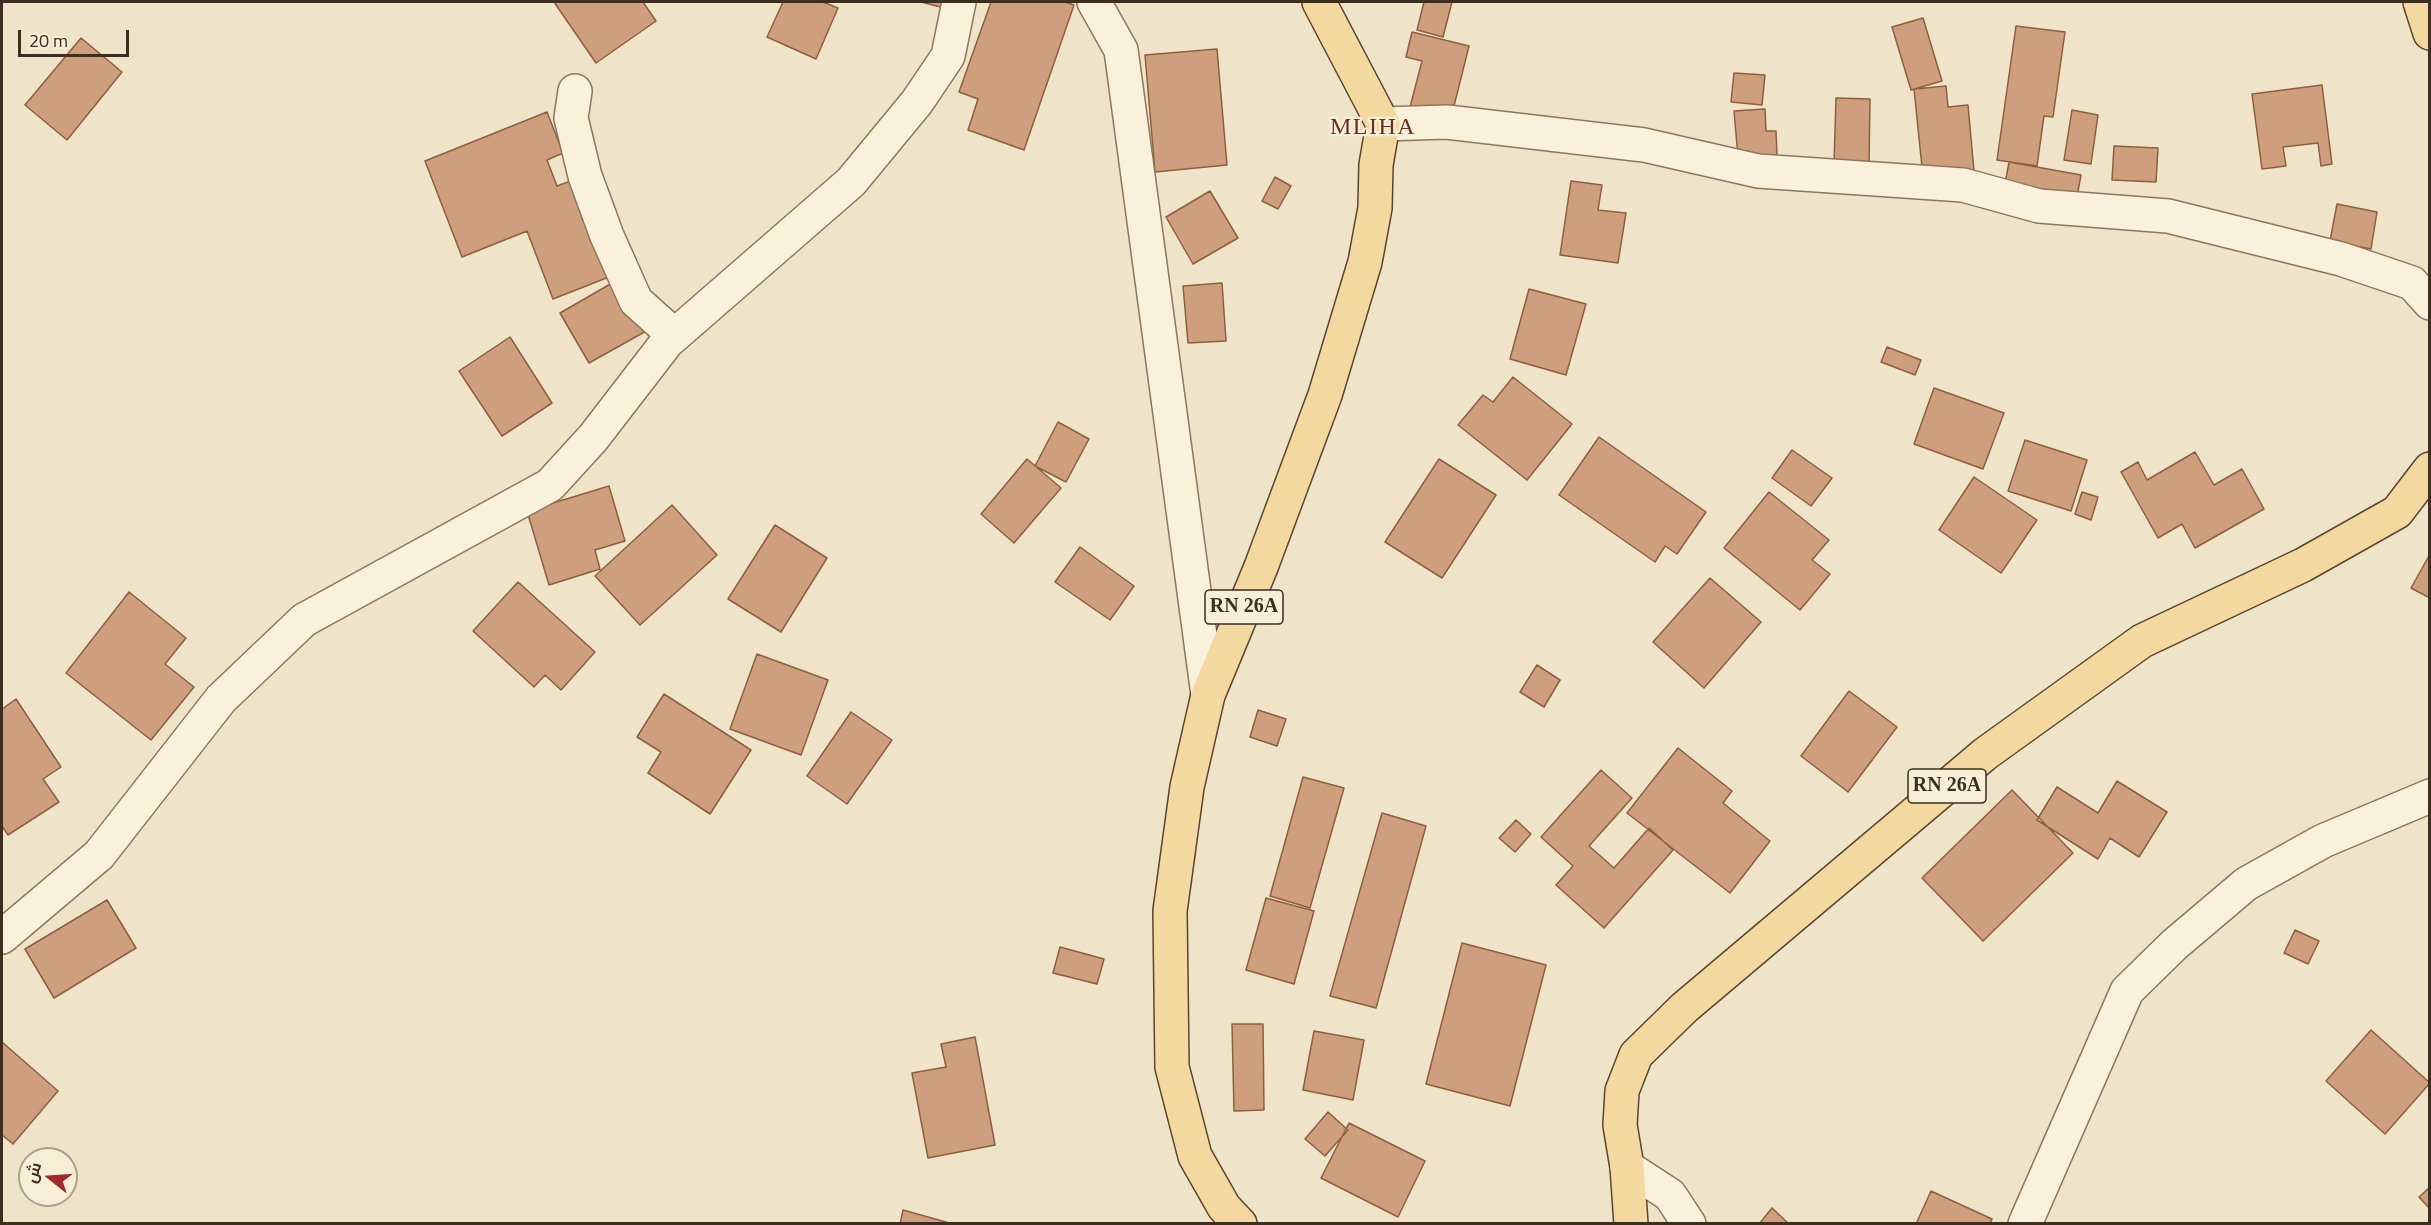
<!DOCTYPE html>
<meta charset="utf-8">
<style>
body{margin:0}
#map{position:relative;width:2431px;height:1225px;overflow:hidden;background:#f0e4c8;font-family:Georgia,Cairo,serif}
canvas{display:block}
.frame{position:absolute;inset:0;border:3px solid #3d2e20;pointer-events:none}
.north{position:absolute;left:18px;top:1147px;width:60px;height:60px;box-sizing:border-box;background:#f7eed8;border:2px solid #ada18e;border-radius:50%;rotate:287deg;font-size:16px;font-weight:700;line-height:24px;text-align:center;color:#3d2e20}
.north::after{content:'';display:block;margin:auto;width:21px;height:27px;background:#9e2a2b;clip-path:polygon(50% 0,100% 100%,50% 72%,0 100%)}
.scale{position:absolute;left:18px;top:30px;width:111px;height:27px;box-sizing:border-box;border:3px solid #3d2e20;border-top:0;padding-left:8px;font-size:18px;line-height:21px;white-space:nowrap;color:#3d2e20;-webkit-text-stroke:4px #f7eed8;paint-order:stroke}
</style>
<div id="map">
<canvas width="2431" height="1225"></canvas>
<div class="frame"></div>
<div class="north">ش</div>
<div class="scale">20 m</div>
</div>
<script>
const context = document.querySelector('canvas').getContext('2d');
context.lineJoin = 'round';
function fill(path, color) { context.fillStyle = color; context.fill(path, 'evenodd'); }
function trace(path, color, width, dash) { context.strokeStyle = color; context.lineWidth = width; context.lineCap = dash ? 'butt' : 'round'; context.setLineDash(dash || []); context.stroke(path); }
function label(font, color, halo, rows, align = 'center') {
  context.font = font + ' Georgia,serif'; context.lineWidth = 4.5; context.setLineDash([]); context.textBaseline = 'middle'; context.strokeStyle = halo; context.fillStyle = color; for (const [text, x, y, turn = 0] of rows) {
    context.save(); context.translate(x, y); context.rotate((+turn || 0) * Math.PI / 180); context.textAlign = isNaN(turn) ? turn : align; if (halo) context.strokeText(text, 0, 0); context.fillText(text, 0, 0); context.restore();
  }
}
const building = new Path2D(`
 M554 2H643L656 21 596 63Z
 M783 2H823L838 8 816 59 767 37Z
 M921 2H950L948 9Z
 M991 2H1065L1074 5 1024 150 968 130 978 99 959 92Z
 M1424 2H1452L1443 37 1417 30Z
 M1923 18 1942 81 1911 90 1892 27Z
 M2016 26 2065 32 2053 117 2044 116 2037 166 1997 160Z
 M1412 32 1469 46 1450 122 1409 111 1422 61 1406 57Z
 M81 38 122 72 67 140 25 105Z
 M1217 49 1227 165 1155 172 1145 55Z
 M1734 73 1765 75 1762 105 1731 102Z
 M2322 85 2332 164 2321 166 2318 143 2283 147 2286 166 2262 169 2252 94Z
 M1946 86 1948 107 1968 105 1974 171 1923 177 1914 89Z
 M1836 98 1870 99 1869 165 1834 164Z
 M1765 109 1766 131H1776L1777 155 1738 157 1734 111Z
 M2072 110 2098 115 2091 164 2064 160Z
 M547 112 563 153 547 160 557 186 576 179 614 275 553 299 527 231 462 257 425 161Z
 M2114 146 2158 148 2156 182 2112 180Z
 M2009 162 2081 175 2075 208 2003 195Z
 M1275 177 1291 186 1278 209 1262 201Z
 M1571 181 1602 185 1598 210 1626 213 1618 263 1560 255Z
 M1210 191 1238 238 1193 264 1166 217Z
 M2337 204 2377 212 2371 249 2330 241Z
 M619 279 648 330 589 363 560 313Z
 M1222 283 1226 341 1188 343 1183 286Z
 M1529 289 1586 304 1566 375 1510 359Z
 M510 337 552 403 502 436 459 371Z
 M1887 347 1921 360 1915 375 1881 362Z
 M1513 377 1572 424 1527 480 1458 425 1483 395 1493 402Z
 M1934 388 2004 413 1983 469 1914 444Z
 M1058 422 1089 439 1066 482 1035 466Z
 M1599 437 1706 512 1677 554 1665 546 1655 562 1559 495Z
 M2025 440 2087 460 2071 511 2008 491Z
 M1792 450 1832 478 1811 506 1772 478Z
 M2195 452 2214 485 2242 469 2264 509 2195 548 2182 524 2158 538 2121 472 2138 462 2147 480Z
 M1027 459 1061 488 1014 543 981 514Z
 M1439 459 1496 495 1442 578 1385 542Z
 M1974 477 2037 520 2001 573 1939 530Z
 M609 486 625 541 595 550 600 569 549 585 527 511Z
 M1769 492 1829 540 1812 560 1830 574 1800 610 1724 548Z
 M2082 492 2098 497 2091 520 2075 514Z
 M672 505 717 555 640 625 595 576Z
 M775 525 827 558 781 632 728 599Z
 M1080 547 1134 586 1110 620 1055 582Z
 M2430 554V598L2411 588Z
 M1710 578 1761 622 1704 688 1653 642Z
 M518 582 595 652 561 690 545 675 534 687 473 631Z
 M129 592 186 638 165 664 194 687 151 740 66 673Z
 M757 654 828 680 801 755 730 729Z
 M1537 665 1560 680 1544 707 1520 692Z
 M1849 691 1897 727 1848 792 1801 756Z
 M664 694 751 750 710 814 648 773 661 752 637 737Z
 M16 699 61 767 43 779 59 802 8 835 2 826V709Z
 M1258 710 1286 719 1277 746 1250 737Z
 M851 712 892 740 847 804 807 776Z
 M1678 748 1732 791 1723 803 1770 841 1730 893 1627 813Z
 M1601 770 1632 798 1589 846 1614 868 1649 828 1673 850 1604 928 1556 885 1573 866 1541 837Z
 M1303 777 1344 788 1310 908 1270 896Z
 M2117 781 2167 812 2139 857 2110 838 2098 859 2037 820 2057 787 2098 813Z
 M2012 790 2073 853 1983 941 1922 878Z
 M1382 813 1426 826 1376 1008 1330 996Z
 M1516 820 1531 834 1515 852 1499 838Z
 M1266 898 1314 911 1294 984 1246 970Z
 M107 900 136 948 54 998 25 949Z
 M2295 930 2319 941 2308 964 2284 953Z
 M1462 943 1546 965 1510 1106 1426 1084Z
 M1060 947 1104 959 1097 984 1053 973Z
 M1232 1024H1263L1264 1110 1234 1111Z
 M2371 1030 2430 1083 2385 1134 2326 1081Z
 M1314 1031 1364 1040 1353 1100 1303 1090Z
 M975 1037 995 1145 928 1158 912 1073 946 1067 941 1044Z
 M2 1042 58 1091 13 1144 2 1135Z
 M1328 1112 1348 1130 1325 1156 1305 1139Z
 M1349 1123 1425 1161 1398 1217 1321 1178Z
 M2430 1187V1209L2419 1197Z
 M1931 1191 1992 1219 1990 1224H1916Z
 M1772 1208 1789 1224H1759Z
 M903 1210 953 1224H900Z`);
fill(building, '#cf9f7d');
trace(building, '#8d5f41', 1.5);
const minor = new Path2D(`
 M1094 2 1121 50 1208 695
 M575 91 571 118 585 176 607 236 636 301 674 335
 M1383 124 1447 122 1644 145 1758 171 1963 185 2039 206 2168 216 2341 259 2412 283 2430 303
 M2 937 99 855 221 699 304 620 550 485 593 438 667 342 851 182 917 102 948 56 959 2
 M1627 1167 1670 1195 1689 1224
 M2025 1224 2127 991 2174 945 2246 884 2323 841 2430 796`);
const primary = new Path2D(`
 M2420 2 2430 33
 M1240 1224 1224 1207 1195 1156 1172 1067 1170 911 1187 787 1208 695 1261 567 1325 395 1365 262 1375 208 1376 165 1383 124 1319 2
 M1631 1224 1627 1167 1620 1125 1622 1091 1636 1055 1684 1008 1985 754 2142 641 2303 565 2397 512 2430 469`);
trace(minor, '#8d765c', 36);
trace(primary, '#5b4430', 36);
trace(minor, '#faf1dc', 33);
trace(primary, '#f3d9a0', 33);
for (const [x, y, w] of [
 [1244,607,78],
 [1947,786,78]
]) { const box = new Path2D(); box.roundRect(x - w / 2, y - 17, w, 34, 4.5); context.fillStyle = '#f7eed8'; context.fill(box); trace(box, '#3d2e20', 1.5); }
label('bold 20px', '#3d2e20', null, [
 ["RN 26A",1244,607],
 ["RN 26A",1947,786]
]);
context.letterSpacing = '1.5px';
label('24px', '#6b2e1e', '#f7eed8', [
 ["MLIHA",1373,128]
]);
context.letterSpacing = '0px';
</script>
